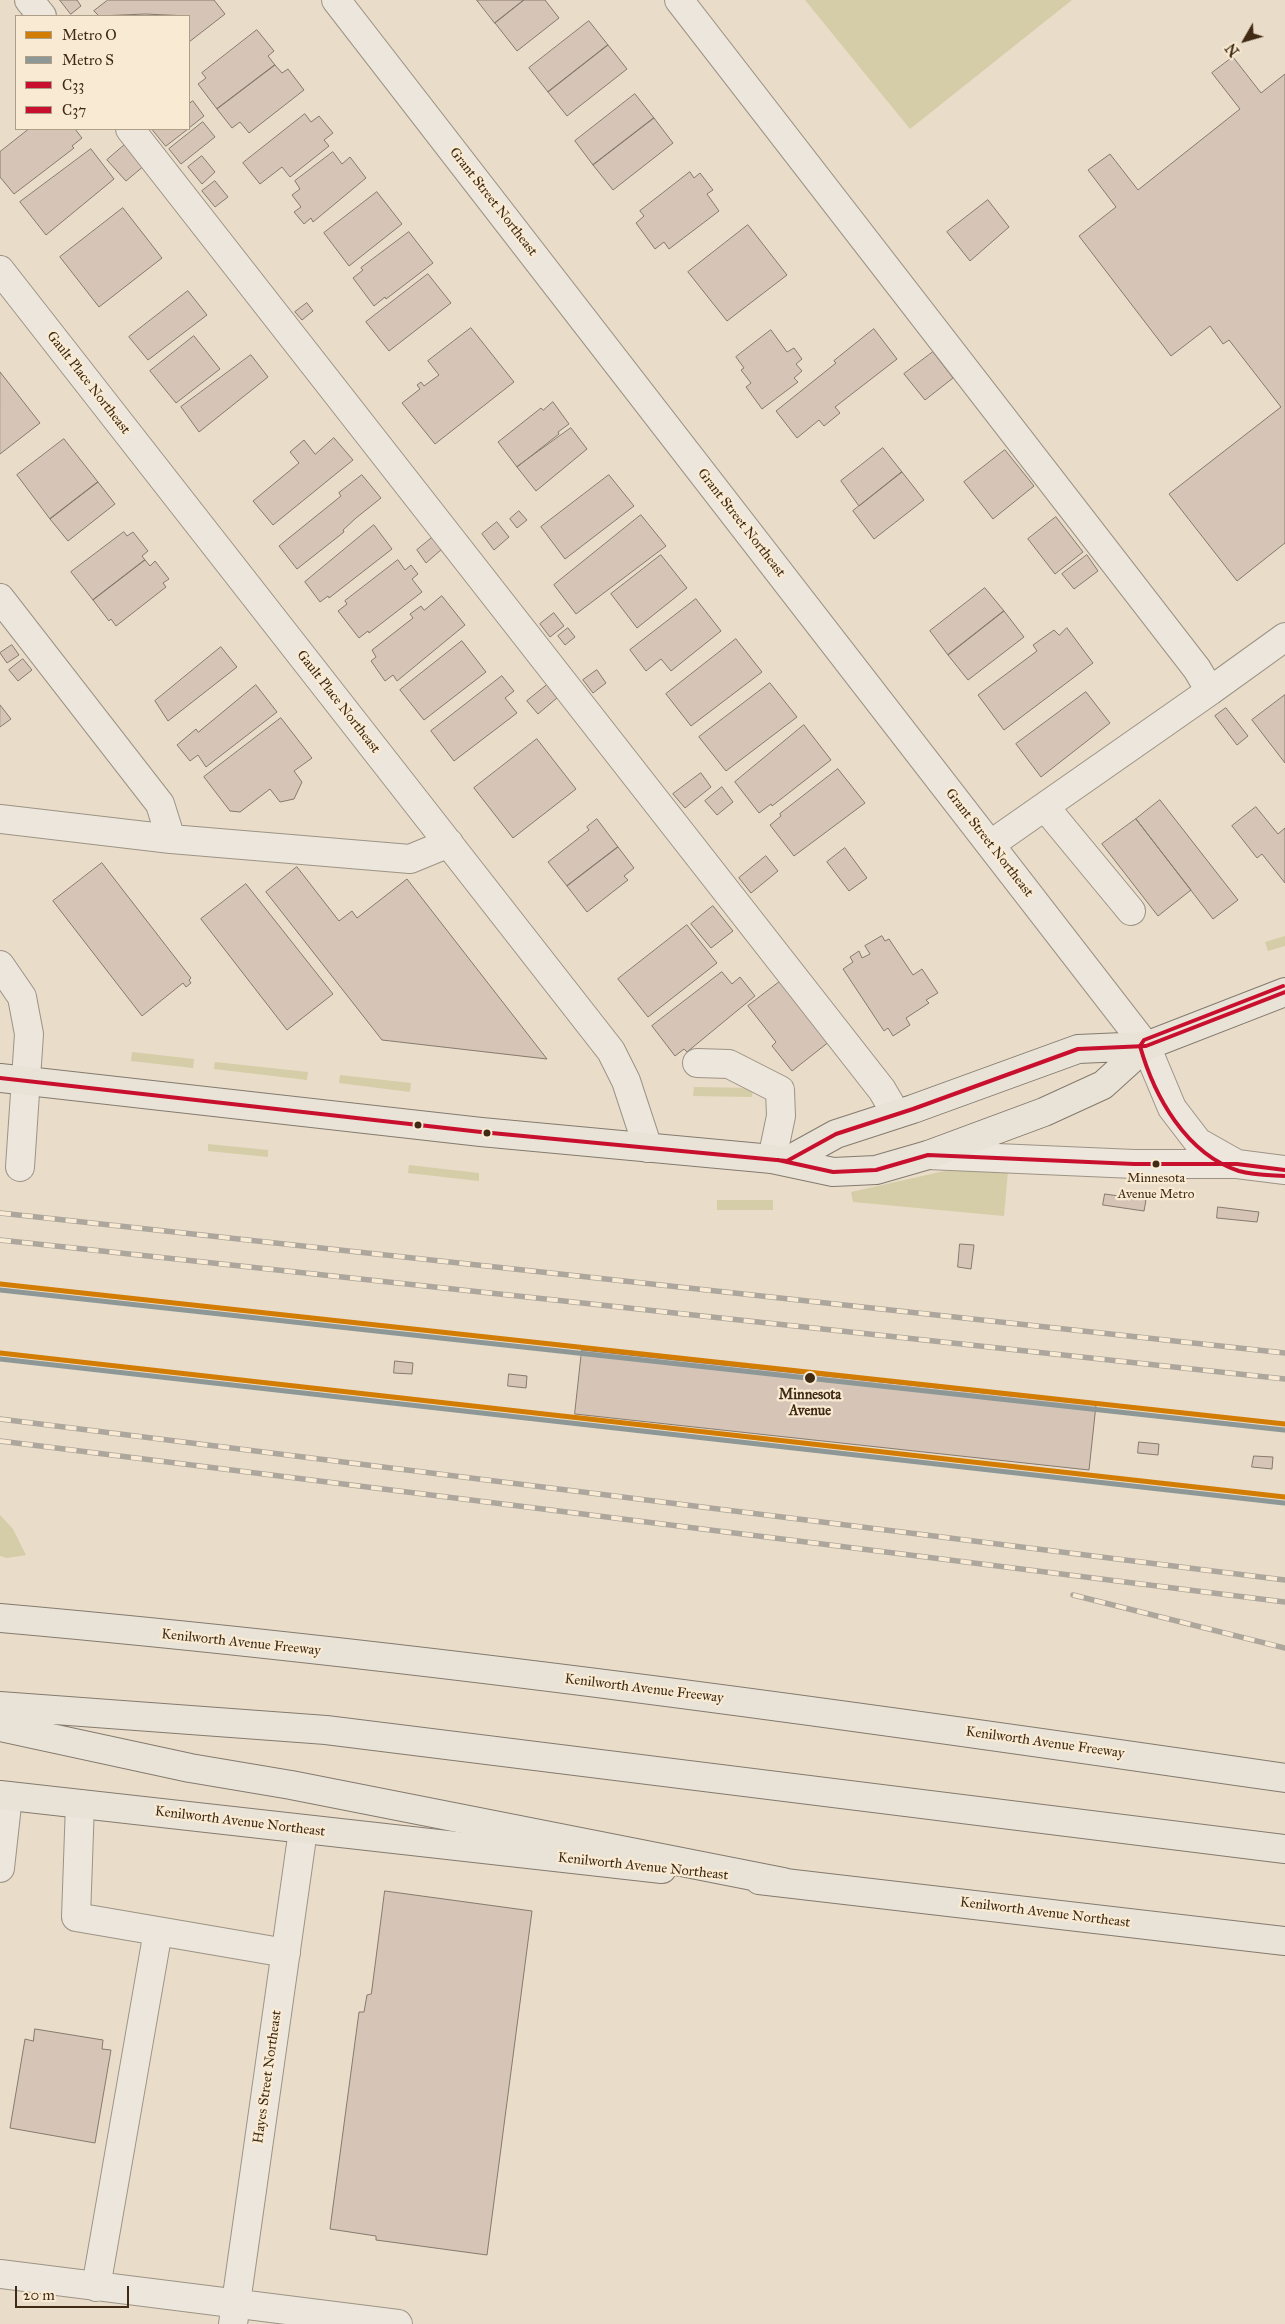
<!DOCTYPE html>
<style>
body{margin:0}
#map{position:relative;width:1285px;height:2324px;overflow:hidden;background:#e9dcc9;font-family:"IM FELL Great Primer",serif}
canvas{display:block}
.legend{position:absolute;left:15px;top:15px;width:175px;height:115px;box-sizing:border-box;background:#f9ebd3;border:1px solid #af9e87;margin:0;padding:6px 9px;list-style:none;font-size:15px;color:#412a14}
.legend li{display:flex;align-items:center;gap:10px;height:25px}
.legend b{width:25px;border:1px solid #af9e87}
.north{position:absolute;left:1220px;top:15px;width:50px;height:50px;-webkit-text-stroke:4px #f9ebd3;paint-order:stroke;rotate:232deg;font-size:14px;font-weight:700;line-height:20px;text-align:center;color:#412a14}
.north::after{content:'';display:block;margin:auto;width:18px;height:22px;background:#412a14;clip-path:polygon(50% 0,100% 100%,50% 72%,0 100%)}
.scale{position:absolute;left:15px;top:2286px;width:114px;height:22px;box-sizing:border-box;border:2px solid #412a14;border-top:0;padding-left:6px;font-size:15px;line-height:18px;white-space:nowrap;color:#412a14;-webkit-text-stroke:4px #f9ebd3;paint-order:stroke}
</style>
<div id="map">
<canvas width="1285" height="2324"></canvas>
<ul class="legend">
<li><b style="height:6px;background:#d37c03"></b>Metro O</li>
<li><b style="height:6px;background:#8d9796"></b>Metro S</li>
<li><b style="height:6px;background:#c8102e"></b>C33</li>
<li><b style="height:6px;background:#c8102e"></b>C37</li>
</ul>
<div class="north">N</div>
<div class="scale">20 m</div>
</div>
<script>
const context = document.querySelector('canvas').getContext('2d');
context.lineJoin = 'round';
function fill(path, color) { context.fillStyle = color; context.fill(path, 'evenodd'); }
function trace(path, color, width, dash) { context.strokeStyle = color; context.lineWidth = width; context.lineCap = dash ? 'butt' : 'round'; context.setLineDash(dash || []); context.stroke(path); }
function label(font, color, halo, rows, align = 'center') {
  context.font = font + ' "IM FELL Great Primer",serif'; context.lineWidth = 4.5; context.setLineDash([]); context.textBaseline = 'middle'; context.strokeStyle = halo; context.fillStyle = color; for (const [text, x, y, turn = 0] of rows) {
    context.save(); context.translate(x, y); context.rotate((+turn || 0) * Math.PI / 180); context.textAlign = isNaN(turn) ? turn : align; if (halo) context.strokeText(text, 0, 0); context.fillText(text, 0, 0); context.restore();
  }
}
fill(new Path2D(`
 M805 0H1072L910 129Z
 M1285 936V946L1268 951 1265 942Z
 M132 1052 194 1059 193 1068 131 1061Z
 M215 1062 308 1072 307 1080 214 1069Z
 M340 1075 411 1083 410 1092 339 1083Z
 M694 1087 753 1088 752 1097 693 1096Z
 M208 1144 268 1150V1157L208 1151Z
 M409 1165 479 1173V1181L408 1173Z
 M949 1170 1008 1171 1004 1216 853 1202 851 1192Z
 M717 1200H773V1210H717Z
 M0 1515 13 1529 26 1555 7 1558 0 1556Z`), '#d5cda7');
const building = new Path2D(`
 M60 0H77L81 6 71 14Z
 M108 0H214L225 14 189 42V16L145 14 99 16 94 11Z
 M477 0H524L495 23Z
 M524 0H545L559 18 517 51 495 23Z
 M589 21 608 45 548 92 529 68Z
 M257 30 274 51 268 56 275 65 217 109 198 84 206 78 202 73Z
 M608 45 627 69 567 116 548 92Z
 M1233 57 1261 93 1285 74V543L1237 581 1169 494 1281 407 1229 340 1223 344 1210 326 1171 356 1079 236 1116 207 1088 170 1110 154 1138 190 1240 109 1212 73Z
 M275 65 282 73 288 69 304 90 249 133 240 122 232 128 217 109Z
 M635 94 654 118 593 165 575 141Z
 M193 101 204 116 189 128V104Z
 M305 114 311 122 319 116 333 133 324 140 329 146 290 177 282 167 260 184 243 163Z
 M654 118 673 143 613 190 593 165Z
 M203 122 215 137 181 164 169 149Z
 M29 129H75L82 138 72 146 74 148 14 194 0 177V152Z
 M152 129H188L166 146Z
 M128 142 145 165 126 181 107 160Z
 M91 149 114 179 46 235 20 202Z
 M333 152 342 164 350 157 366 178 313 222 311 218 304 224 294 212 301 207 292 195 300 189 295 181Z
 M202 156 215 172 202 184 188 167Z
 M690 172 694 178 700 173 713 190 707 194 719 211 669 249 664 242 655 249 636 223 644 216 640 211Z
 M215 181 228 197 215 207 202 191Z
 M377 192 402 224 349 266 324 233Z
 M988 200 1009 227 970 261 947 232Z
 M123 208 162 258 99 307 60 257Z
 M748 225 787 275 727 321 688 272Z
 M409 232 433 263 386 299 385 297 374 306 353 278 363 270 361 268Z
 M428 274 451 303 389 351 366 322Z
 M188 291 207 315 148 360 129 337Z
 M307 303 313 311 302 320 295 312Z
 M471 328 514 382 435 444 402 403 420 389 417 385 421 382 424 386 439 375 428 361Z
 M874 329 897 359 835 407 840 413 824 426 819 420 797 438 776 411 836 363 834 361Z
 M771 330 787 352 794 348 802 359 796 364 802 371 794 378 798 382 762 409 746 387 751 383 741 370 744 368 736 357Z
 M194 336 220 369 176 403 150 371Z
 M933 352 953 378 925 400 904 374Z
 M251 355 268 377 199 432 181 407Z
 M0 372 40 423 0 454Z
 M553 402 569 424 558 432 559 434 517 467 498 442 541 408 543 410Z
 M571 428 587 449 536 491 517 467Z
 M334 438 353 460 273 525 253 501 299 463 290 452 304 440 315 454Z
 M64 439 98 482 50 519 17 475Z
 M883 448 902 472 859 506 841 481Z
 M1005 450 1034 486 993 519 964 482Z
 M902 472 924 500 874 539 853 511Z
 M362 475 381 498 356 518 343 530 344 532 297 569 279 546 341 496 339 493Z
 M609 475 634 506 565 559 541 527Z
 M98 482 115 504 68 541 50 519Z
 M519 511 527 520 517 528 510 519Z
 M641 515 666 546 576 614 554 585Z
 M1056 517 1083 552 1055 574 1028 539Z
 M497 522 509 537 494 550 482 534Z
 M374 525 392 549 329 598 328 596 320 602 305 582Z
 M124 532 127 536 133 532 148 551 142 556 145 560 93 600 71 572Z
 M433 537 442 549 426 563 417 550Z
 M661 555 687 588 637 628 611 594Z
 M1087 555 1098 571 1074 589 1062 574Z
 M145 560 150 566 155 561 169 579 163 583 166 587 116 626 111 619 109 621 93 600Z
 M398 560 405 570 411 565 418 574 412 579 422 592 369 633 368 631 359 638 338 611 347 604 345 601Z
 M985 588 1004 611 948 655 930 631Z
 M442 596 465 625 397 681 393 675 385 681 371 661 376 657 372 650 413 618 410 614 421 606 424 610Z
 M696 599 721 631 671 671 661 659 646 671 630 650Z
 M1004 611 1024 637 968 680 948 655Z
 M554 613 564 626 550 637 540 624Z
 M568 628 575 637 565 645 558 636Z
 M1067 628 1093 663 1004 730 978 695 1037 651 1033 645 1054 630 1059 635Z
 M736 639 762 672 691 726 666 694Z
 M462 641 486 672 424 720 400 690Z
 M12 645 19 655 7 663 0 653Z
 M221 647 237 667 168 721 155 701Z
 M23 659 32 670 18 681 9 670Z
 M597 670 606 683 593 693 583 680Z
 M502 676 514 691 505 698 517 713 454 761 431 731Z
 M770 683 797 717 726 771 699 737Z
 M256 685 277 712 206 767 198 755 190 761 177 745 196 729 198 732Z
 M547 685 557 698 538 714 527 701Z
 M1086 692 1110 723 1041 777 1016 744Z
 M1285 695V763L1252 720Z
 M0 705 11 719 0 727Z
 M1226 708 1248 736 1237 745 1215 716Z
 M281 718 312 758 294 771 302 782 294 799 280 802 270 789 240 812 230 811 204 777Z
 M804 725 831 760 772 806 771 804 759 813 735 782Z
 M537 739 576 789 513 838 474 788Z
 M838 769 865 803 794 856 770 825 781 816 780 814Z
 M701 773 711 787 685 808 673 794Z
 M722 787 733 802 717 815 705 801Z
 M1160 800 1238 900 1213 919 1136 819Z
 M1256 807 1278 834 1285 828V883L1262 854 1257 858 1232 826Z
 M597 819 618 847 567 886 548 862 589 830 587 827Z
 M1136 819 1191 890 1158 916 1102 844Z
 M618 847 634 868 624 876 628 880 587 912 567 886Z
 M845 848 867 878 849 891 827 862Z
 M766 856 778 871 751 893 739 878Z
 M102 863 191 978 189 980 191 983 186 987 183 983 142 1016 53 901Z
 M297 867 339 921 352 911 357 918 407 879 547 1059 382 1040 266 892Z
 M246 884 333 994 287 1030 201 919Z
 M713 906 733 931 711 948 691 924Z
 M687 925 717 963 648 1017 618 979Z
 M882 936 885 941 889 939 913 975 922 969 938 993 926 1000 929 1003 906 1018 910 1025 893 1036 888 1028 884 1031 843 969 853 962 850 957 859 951 862 958 870 954 865 946Z
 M722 972 732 984 740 977 755 996 687 1052 684 1049 675 1056 652 1026Z
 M782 980 830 1041 792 1071 772 1046 776 1042 748 1006Z
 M1105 1194 1146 1200 1144 1211 1103 1205Z
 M1218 1207 1259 1212 1257 1222 1217 1218Z
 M960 1244 974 1245 971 1269 958 1267Z
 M582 1350 1096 1405 1089 1470 575 1414Z
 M395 1361 413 1363 412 1374 394 1373Z
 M509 1374 527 1376 526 1388 508 1386Z
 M1139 1442 1159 1444 1158 1455 1138 1453Z
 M1254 1456 1273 1457 1272 1469 1252 1467Z
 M385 1891 532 1911 487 2255 376 2240V2236L330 2229 359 2012H364L367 1995 371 1994Z
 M35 2029 103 2040 102 2049 111 2050 95 2143 10 2128 25 2039 33 2041Z`);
fill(building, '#d6c4b7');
trace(building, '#847a6e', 1);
const minor = new Path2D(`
 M29 0 42 16
 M336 0 1146 1046 1172 1108 1198 1142 1237 1164
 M679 0 1197 669 1210 691 991 844
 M130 129 882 1090 896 1114
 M0 270 611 1051 626 1081 648 1148
 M0 598 160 804 171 839
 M1210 691 1285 637
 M1045 807 1131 911
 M0 819 171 839 410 859 449 843
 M0 965 22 997 29 1034 20 1167
 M697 1063 729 1064 780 1090 781 1116 772 1159
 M928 1155 1134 1164H1237L1285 1170
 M80 1804 76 1917 286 1953
 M0 1868 8 1796
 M0 2274 398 2324
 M96 2287 158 1931
 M233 2324 303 1830`);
const major = new Path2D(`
 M0 1078 481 1132 772 1159 833 1172 876 1170 928 1155 1044 1112 1103 1085 1146 1046
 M787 1161 836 1134 913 1109 1078 1049 1146 1046 1285 992
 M0 1795 662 1869
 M759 1880 1285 1941`);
const highway = new Path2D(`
 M0 1618C430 1656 858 1716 1285 1778
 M0 1706 326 1730 1285 1849
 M0 1727 190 1768 291 1785 783 1882`);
trace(minor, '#9d9385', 30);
trace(major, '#847a6e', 30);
trace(highway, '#847a6e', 30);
trace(minor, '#ece6dc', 28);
trace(major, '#e9e2d7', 28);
trace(highway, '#e9e2d7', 28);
const rail = new Path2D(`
 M0 1213 1285 1353
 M0 1240 1285 1379
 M0 1419 1285 1580
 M0 1441 1285 1602
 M1073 1595 1285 1648`);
trace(rail, '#ada69c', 5.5);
trace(rail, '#f9ebd3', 4, [11]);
trace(new Path2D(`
 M0 1078 481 1132 787 1161 836 1134 913 1109 1078 1049 1146 1046 1285 992
 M778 1160 833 1172 876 1170 928 1155 1134 1164H1237L1285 1170`), '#c8102e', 4);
trace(new Path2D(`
 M1283 986 1144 1040 1140 1046C1154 1096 1186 1154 1239 1171 1253 1175 1269 1175 1284 1176`), '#c8102e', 4);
trace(new Path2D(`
 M0 1284 1285 1424
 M0 1353 1285 1497`), '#d37c03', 5);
trace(new Path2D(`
 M0 1290 1284 1430
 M0 1359 1284 1503`), '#8d9796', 5);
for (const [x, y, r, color] of [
 [418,1125,4.5,"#412a14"],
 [487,1133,4.5,"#412a14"],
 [1156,1164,4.5,"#412a14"],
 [810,1378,6,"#412a14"]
]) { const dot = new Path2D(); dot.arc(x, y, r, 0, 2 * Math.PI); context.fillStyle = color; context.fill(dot); trace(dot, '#f9ebd3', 2); }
label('13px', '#412a14', '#f9ebd3', [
 ["Minnesota",1156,1179],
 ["Avenue Metro",1156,1195]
]);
label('14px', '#412a14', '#f9ebd3', [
 ["Grant Street Northeast",493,202,52],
 ["Gault Place Northeast",88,383,52],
 ["Grant Street Northeast",741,523,52],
 ["Gault Place Northeast",338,702,52],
 ["Grant Street Northeast",989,843,52],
 ["Kenilworth Avenue Freeway",241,1643,6],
 ["Kenilworth Avenue Freeway",644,1689,7],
 ["Kenilworth Avenue Freeway",1045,1743,8],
 ["Kenilworth Avenue Northeast",240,1822,7],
 ["Kenilworth Avenue Northeast",643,1867,6],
 ["Kenilworth Avenue Northeast",1045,1913,7],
 ["Hayes Street Northeast",268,2077,-82]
]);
label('bold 14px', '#412a14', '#f9ebd3', [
 ["Minnesota",810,1396],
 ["Avenue",810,1412]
]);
</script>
